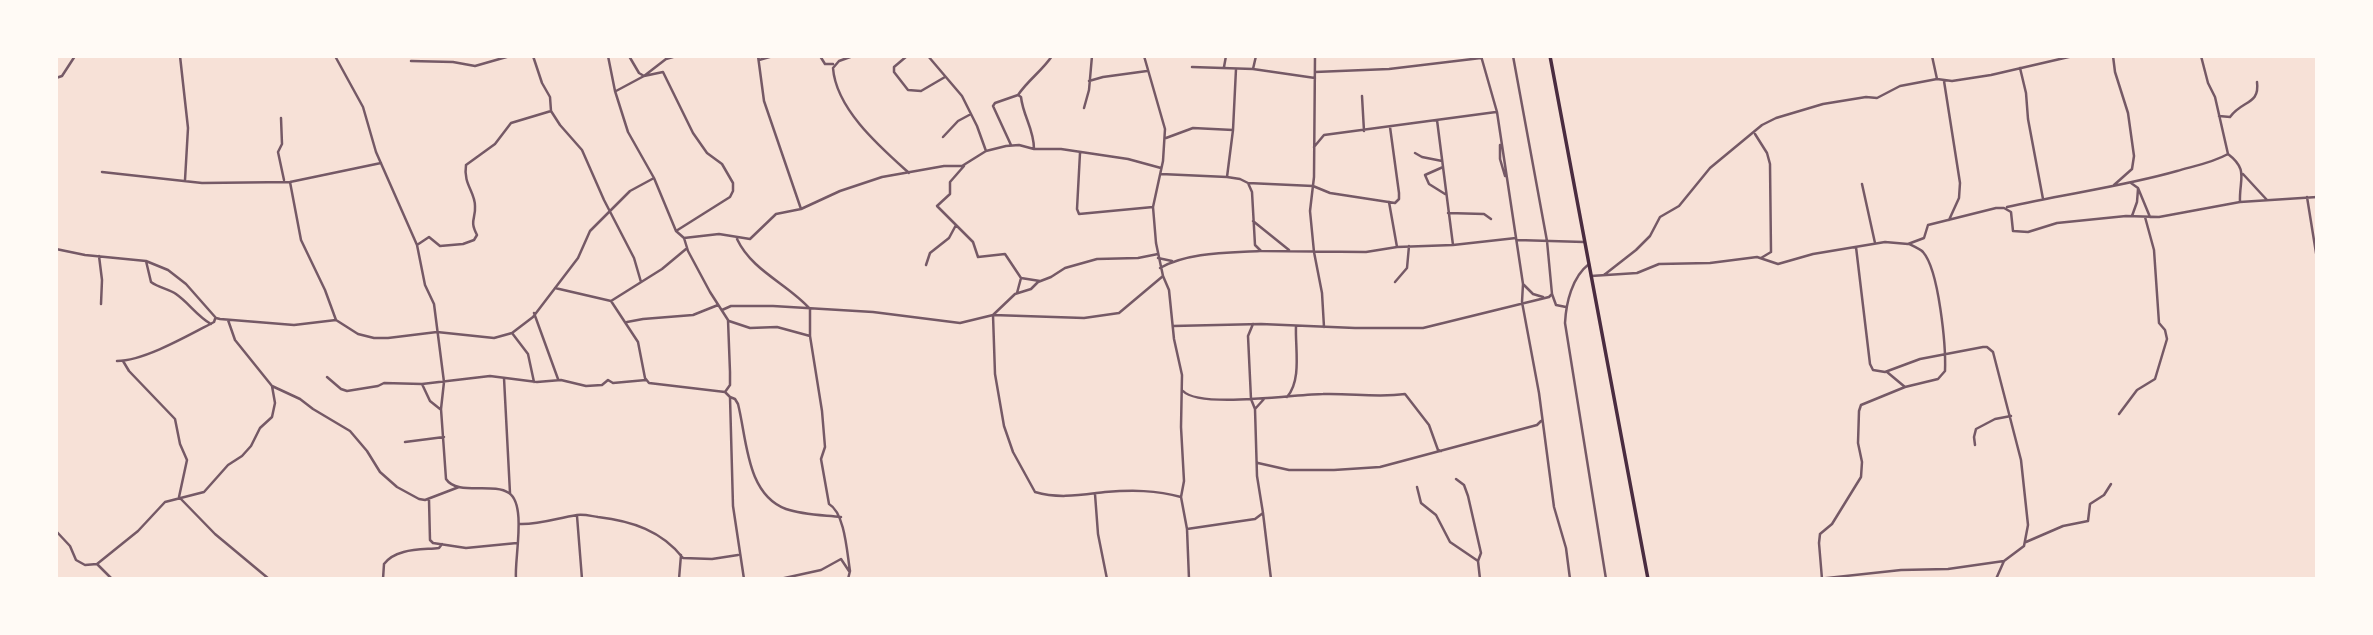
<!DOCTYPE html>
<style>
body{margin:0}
#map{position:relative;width:2373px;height:635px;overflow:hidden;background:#f7e1d7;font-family:Cabin,sans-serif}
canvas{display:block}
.frame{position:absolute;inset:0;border:58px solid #fffaf5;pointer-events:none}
</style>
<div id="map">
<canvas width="2373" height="635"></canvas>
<div class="frame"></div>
</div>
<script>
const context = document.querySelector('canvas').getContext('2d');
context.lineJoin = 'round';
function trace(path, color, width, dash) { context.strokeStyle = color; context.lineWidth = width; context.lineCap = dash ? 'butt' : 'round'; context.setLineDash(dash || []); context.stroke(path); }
trace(new Path2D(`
 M180 56 188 128 185 180
 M335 56 363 107 376 152 417 245 425 285 434 304 444 382 441 409 446 479C457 496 493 482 509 493 527 505 514 560 516 579
 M533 56 542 83 550 97 551 111 560 125 582 150 604 200 634 258 641 282
 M608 56 615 91 628 132 654 178 676 231 684 238 688 251 710 292 728 320 730 372V385L725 392 730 397 733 506 744 579
 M629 56 639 73 644 76 666 59 673 57
 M758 56 764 101 801 209
 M820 56 825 64H833
 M853 56 839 61 833 68C836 109 880 147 909 173
 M907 56 894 67V72L908 90 921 91 945 77
 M928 56 962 96 977 126 986 151
 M1144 56 1165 129 1163 161 1153 207 1156 243 1163 276 1169 290 1174 339 1182 375 1181 427 1184 481 1181 497 1187 529 1189 579
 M1315 56 1314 177 1310 211 1314 252 1322 293 1324 327
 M1481 56 1497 112 1523 284 1522 302 1539 393 1554 507 1566 548 1570 579
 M1513 56 1547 241 1552 294 1556 305 1566 307
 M1932 56 1937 79
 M2113 56 2115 72 2128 113 2134 156 2132 169 2114 185
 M2201 56 2208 83 2215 97 2228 154
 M759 60 773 56
 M411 61 453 62 475 66 510 56
 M1192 67 1253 69 1315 78
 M1224 67 1226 56
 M2020 68 2026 93 2028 119 2043 199
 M1253 69 1256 56
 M1315 72 1389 69 1481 58
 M56 78 62 76 75 56
 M1089 81 1103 77 1147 71
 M1944 81 1960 183 1959 198 1949 220
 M616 91 644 76 663 72 693 133 707 153 722 164 733 183V191L730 197 676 231
 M1362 96 1364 131
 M1084 108 1089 90 1092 56
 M2219 116 2230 117C2242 100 2260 105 2257 82
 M281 118 282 144 278 152 284 180
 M1437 120 1453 245
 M1755 134 1767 153 1770 164 1771 252 1761 258
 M943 137 958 121 971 114
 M1166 138 1193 128 1233 130
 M1011 145 993 106 995 103 1018 95
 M1500 145V159L1505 176
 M1314 147 1324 135 1496 112
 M1034 149C1034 129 1023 116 1021 97L1018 95C1028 80 1042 71 1052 56
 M1080 153 1077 209 1079 214 1153 207
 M1415 153 1422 157 1442 161
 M964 166 950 182V194L937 206 973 242 978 257 1005 254 1021 278 1040 281
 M1443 167 1425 175 1429 184 1445 194
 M102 172 202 183 290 182 381 163
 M1161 174 1227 177 1240 179 1248 183 1252 192 1255 245 1261 251 1366 252 1397 247 1453 245 1516 238
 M2243 174 2267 200
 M1227 177 1233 130 1236 69
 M290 182 301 240 325 290 336 320
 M1248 183 1313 186 1330 193 1395 203 1399 199V193L1390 127
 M2131 183 2138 188 2150 217
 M1862 184 1875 243
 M2307 197 2317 259
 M1389 202 1397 247
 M2007 207C2063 194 2121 187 2177 171 2194 166 2212 163 2228 154 2249 170 2239 179 2240 202
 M1448 213 1484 214 1491 219
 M2132 216 2137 202 2138 189
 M1253 221 1289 250
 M684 238 719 234 750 239 776 214 801 209 840 191 882 177 944 166H962L986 151 1006 146 1019 145 1034 149H1061L1128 159 1161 168
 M737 239C752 271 788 284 810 309V336L822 411 825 447 821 459 829 504C845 513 847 553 850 571L848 579
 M1517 240 1584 242
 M417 245 429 237 440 246 463 244 474 240 477 235C469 220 476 219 475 206 475 192 463 184 466 165L495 144 511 123 551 111
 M1856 247 1870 364 1873 370 1885 372 1920 359 1983 347H1987L1993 352 2021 460 2028 525 2024 546 2004 561 1996 579
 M56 249 85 255 146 261 168 270 186 284 216 318 220 319 294 325 336 320 358 334 374 338H388L437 332 494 338 512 333 533 317 578 258 590 231 630 191 654 178
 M1158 254 1138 258 1097 259 1065 268 1051 277 1038 282 1031 289 1015 294 993 315 995 374 1004 426 1013 452 1035 492C1059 499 1080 495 1105 492 1132 490 1156 490 1181 497
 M99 256 102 280 101 304
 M1158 258 1172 261
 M146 261 151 282C159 288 169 289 176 294 189 303 197 316 211 324
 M1589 264C1572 277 1566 303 1565 323L1606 579
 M926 265 930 253 949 238 956 225
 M1160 268C1189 252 1228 253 1260 251
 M1604 275 1636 250 1650 236 1660 217 1679 206 1710 168 1762 125 1776 118 1823 104 1866 97 1877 98 1900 86 1937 79 1952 81 1991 75 2073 56
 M1591 276 1637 273 1659 264 1710 263 1757 257 1778 264 1813 254 1885 242 1908 244 1924 238 1928 225 1996 208H2004L2011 212 2013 231 2028 232 2057 223 2126 216 2159 217 2240 202 2317 197
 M1395 282 1407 268 1409 246
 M1523 284 1533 294 1543 297
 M555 288 611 301 638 342 645 378 649 383 725 392
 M1017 293 1021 278
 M611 301 662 269 686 249
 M722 310 731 306H773L873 312 960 323 993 315 1084 318 1119 313 1163 276
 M534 313 558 379
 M228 320 235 340 272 386 300 399 313 409 350 431 367 451 380 472 397 487 419 499 425 500 459 487
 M729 321 750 328 777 327 810 336
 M627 322 643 319 693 315 718 305
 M1253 324 1248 336 1251 399 1255 409
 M1173 326 1261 324 1355 328H1423L1549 297 1552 294
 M512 333 528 354 534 382
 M117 361C144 361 189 335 214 322L215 319
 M123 361 129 371 175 419 180 444 187 460 179 497 215 534 269 579
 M1887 372 1905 387
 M327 377 341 389 347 391 378 386 384 383 422 384 490 376 537 382 561 380 586 386 602 385 608 380 613 383 646 380
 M504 378 510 493
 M422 384 430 401 440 409
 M1183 391C1200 409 1297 394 1323 394 1351 393 1378 398 1405 394L1429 425 1438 450 1441 451
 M730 397 735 399 738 404C747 439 746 494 786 509 803 515 823 515 841 517
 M1287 397C1302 380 1295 348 1296 326
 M2119 414 2137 390 2155 379 2167 339 2165 330 2159 323 2154 250 2145 217
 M405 442 444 437
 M1975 445 1974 437 1976 429 1995 419 2011 416
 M1258 463 1289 470H1334L1380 467 1537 425 1541 421
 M1456 479 1464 485 1468 496 1481 553 1478 561
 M1417 487 1421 503 1436 515 1450 542 1478 561 1480 579
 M1095 494 1098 534 1107 579
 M429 500 430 540 433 543 466 548 517 543
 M1263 513 1271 579
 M577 516 582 579
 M519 524C539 525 557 518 577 515 584 514 591 516 598 517 632 521 662 531 683 558L712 559 738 555
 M1187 529 1255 519 1263 513 1257 476 1255 409 1264 399
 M56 531 70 546 76 560 85 565 97 564 112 579
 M2026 542 2063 526 2088 521 2090 504 2104 495 2111 484
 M97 564 138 531 165 502 204 492 228 465 242 456 251 446 260 428 272 417 275 403 272 386
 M383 579 384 564C396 548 421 550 439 548L442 544
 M679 579 681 555
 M780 579 821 570 841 559 849 571
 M1818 579 1901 570 1948 569 2004 561
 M1822 579 1819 543 1820 534 1832 524 1861 477 1862 462 1858 443 1859 411 1861 405 1905 387 1938 379 1945 371C1946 346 1939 270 1923 252 1920 249 1913 246 1909 244`), '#755966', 2.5);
trace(new Path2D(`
 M1550 56 1648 579`), '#4a2c40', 3.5);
</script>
